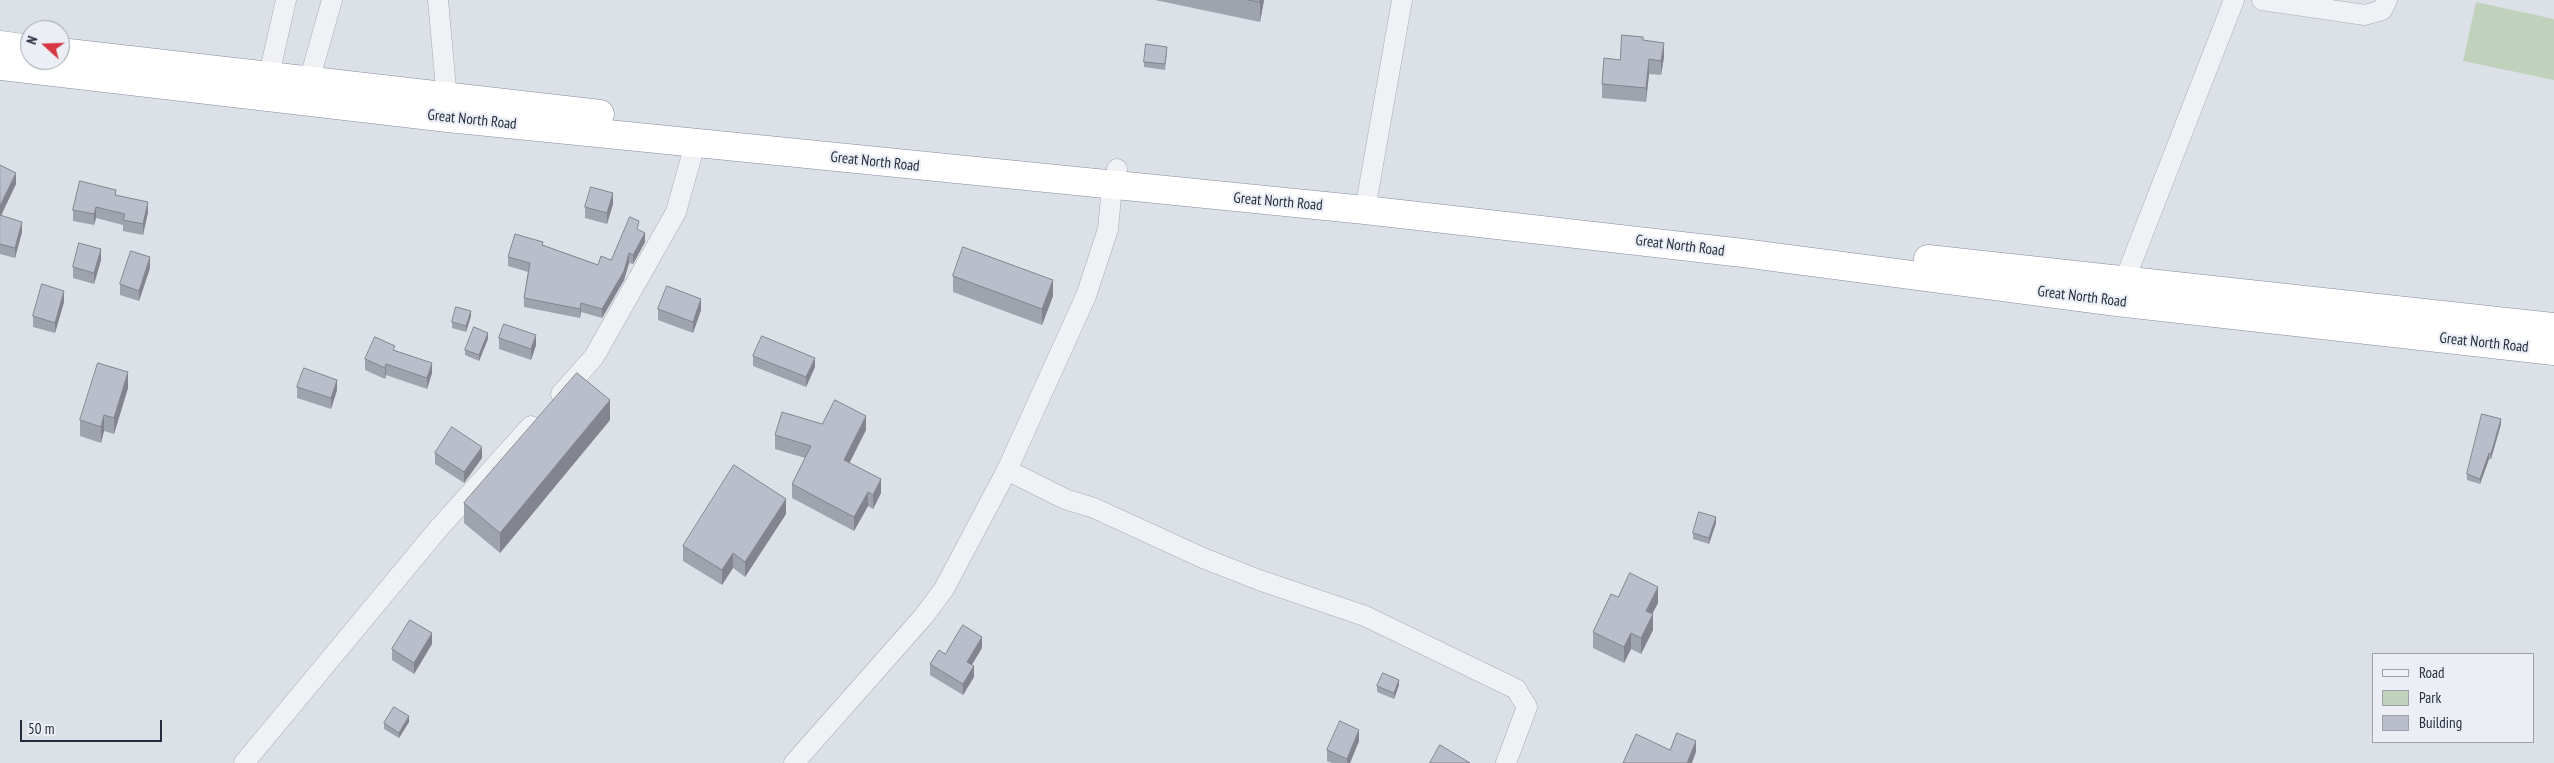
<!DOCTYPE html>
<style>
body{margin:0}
#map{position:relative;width:2554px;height:763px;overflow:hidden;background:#dce0e7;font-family:"PT Sans Narrow",sans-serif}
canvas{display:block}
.legend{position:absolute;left:2372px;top:653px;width:162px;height:90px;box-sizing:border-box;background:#ebeff5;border:1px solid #9ca1ac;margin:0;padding:6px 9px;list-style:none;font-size:15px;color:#252c3e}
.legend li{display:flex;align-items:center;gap:10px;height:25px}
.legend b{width:25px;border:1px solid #9ca1ac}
.north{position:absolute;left:20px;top:20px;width:50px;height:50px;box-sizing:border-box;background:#ebeff5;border:1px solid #9ca1ac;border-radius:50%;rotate:290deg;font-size:14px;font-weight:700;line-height:20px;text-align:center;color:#252c3e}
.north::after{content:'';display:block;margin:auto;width:18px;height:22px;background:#d63742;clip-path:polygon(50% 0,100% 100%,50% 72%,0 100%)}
.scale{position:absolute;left:20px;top:720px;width:142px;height:22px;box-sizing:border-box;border:2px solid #252c3e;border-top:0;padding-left:6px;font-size:15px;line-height:18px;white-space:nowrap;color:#252c3e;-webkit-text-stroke:4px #ebeff5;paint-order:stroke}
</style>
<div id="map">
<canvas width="2554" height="763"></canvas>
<ul class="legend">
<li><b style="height:6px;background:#eff1f5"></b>Road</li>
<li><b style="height:14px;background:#c0d2bc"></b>Park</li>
<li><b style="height:14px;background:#b9beca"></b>Building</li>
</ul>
<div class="north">N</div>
<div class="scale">50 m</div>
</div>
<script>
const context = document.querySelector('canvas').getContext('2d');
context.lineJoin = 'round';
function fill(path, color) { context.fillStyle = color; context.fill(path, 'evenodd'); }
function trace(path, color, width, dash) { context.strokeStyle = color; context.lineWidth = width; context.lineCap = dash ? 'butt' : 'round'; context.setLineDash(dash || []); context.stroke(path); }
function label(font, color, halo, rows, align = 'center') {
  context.font = font + ' "PT Sans Narrow",sans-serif'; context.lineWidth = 4.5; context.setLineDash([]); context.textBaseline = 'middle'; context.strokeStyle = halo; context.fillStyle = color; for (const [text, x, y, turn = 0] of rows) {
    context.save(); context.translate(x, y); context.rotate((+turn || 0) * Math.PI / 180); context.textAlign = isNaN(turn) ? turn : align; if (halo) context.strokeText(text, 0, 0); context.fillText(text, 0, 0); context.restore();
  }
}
fill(new Path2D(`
 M2476 2 2554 19V80L2463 61Z`), '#c0d2bc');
const minor = new Path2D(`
 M438 0 448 110
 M2262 0 2365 15 2382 10 2387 0
 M266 88 286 0
 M306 92 332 0
 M1365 210 1402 0
 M2120 292 2234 0
 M561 394 594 357 676 212 695 144
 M1007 470 1065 499 1094 508 1203 558 1259 580 1365 616 1516 689 1527 707 1506 763
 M244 763 439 528 531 426
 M794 763 923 617 944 589 1007 470 1086 296 1108 229 1112 186 1117 169`);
const highway = new Path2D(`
 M0 45 30 49
 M60 52 600 114
 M0 66 448 118 1365 210 1743 253 2117 302 2554 351
 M1928 259 2554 327`);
trace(minor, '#a5aab4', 21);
trace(highway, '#838b9f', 29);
trace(minor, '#eff1f5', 20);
trace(highway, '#fff', 28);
fill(new Path2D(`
 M1155 0H1264L1260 22Z
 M1643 40 1664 57 1661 75 1649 74 1646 102 1602 98V84L1620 60Z
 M1167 52 1165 70 1144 67V62Z
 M0 165 16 184 1 216 22 232 15 258 0 254Z
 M116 195 148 212 143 235 123 231V225L96 218 94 225 73 221V210Z
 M613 204 607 224 585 218V207Z
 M639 230 645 242 633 264 629 263 624 280 602 318 581 312 580 318 524 307V298L528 272 508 266V257L543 245 598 265 611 260Z
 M101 260 94 284 73 278V267Z
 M150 268 139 301 120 295V284Z
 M953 276 1053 296 1042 325 953 292Z
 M64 302 55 333 33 327V316Z
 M658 309 701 310 693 333 658 320Z
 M471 316 466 332 452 328V322Z
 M499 338 536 345 531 360 499 349Z
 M488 339 479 361 465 355V350Z
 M395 350 432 373 427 389 386 375 385 379 365 370V359Z
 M753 356 815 367 806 387 753 366Z
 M297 387 337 390 331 409 297 398Z
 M128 388 114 434 104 431 101 443 80 436V420Z
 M610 420 500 553 464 523V503Z
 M822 424 866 430 849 463 881 493 873 509 868 506 854 531 792 498V484L805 458 775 449V435Z
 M2501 424 2491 459H2489L2480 484 2467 480V474Z
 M435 453 482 458 464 483 435 464Z
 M786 514 745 577 733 568 722 585 683 561V546Z
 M1716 523 1709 544 1693 539V533Z
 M1618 597 1658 603 1652 614 1653 630 1641 654 1631 649 1624 663 1593 648V632Z
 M432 644 414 674 392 660V649Z
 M982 648 971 665 974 677 963 695 930 675V664L945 654Z
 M1399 685 1394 699 1377 692V686Z
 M409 722 399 738 384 729V723Z
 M1359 741 1350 763H1332L1327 761V750Z`), '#9fa3ae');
fill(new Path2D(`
 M1260 0H1264L1260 22Z
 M1664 43V57L1661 75V61Z
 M1649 59V74L1646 102V88Z
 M16 173V184L0 217V206Z
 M613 193V204L607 224V213Z
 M148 202V212L143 235V224Z
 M96 207V218L94 225V214Z
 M22 222V232L15 258V248Z
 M645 233V242L633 264V255Z
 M101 249V260L94 284V273Z
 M629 253V263L624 280 602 318V309Z
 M150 257V268L139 301V291Z
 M1053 280V296L1042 325V309Z
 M64 291V302L55 333V323Z
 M701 299V310L693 333V322Z
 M581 303V312L580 318V309Z
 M471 311V316L466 332V326Z
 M488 333V339L479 361V355Z
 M536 335V345L531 360V349Z
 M815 358V367L806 387V377Z
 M432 363V373L427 389V378Z
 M386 364V375L385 379V368Z
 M128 372V388L114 434V418Z
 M337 380V390L331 409V398Z
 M610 400V420L500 553V533Z
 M104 415V431L101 443V427Z
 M866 416V430L844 474V460Z
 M2501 419V424L2491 459V454Z
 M482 447V458L464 483V472Z
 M2489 453V459L2480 484V479Z
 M881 479V493L873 509V495Z
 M868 492V506L854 531V517Z
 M786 499V514L745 577V562Z
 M1716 517V523L1709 544V538Z
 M733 553V568L722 585V570Z
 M1658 587V603L1646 626V611Z
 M1653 614V630L1641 654V638Z
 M432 633V644L414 674V663Z
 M1631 633V649L1624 663V647Z
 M982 637V648L967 673V662Z
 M974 666V677L963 695V684Z
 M1399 680V685L1394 699V693Z
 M409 716V722L399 738V733Z
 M1359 730V741L1350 763H1347V759Z
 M1696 741V752L1692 763H1687Z`), '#82858d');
const building = new Path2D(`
 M1249 0H1260V2Z
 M1622 35 1643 37V40L1664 43 1661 61 1649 59 1646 88 1602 84 1604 58 1620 60Z
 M1146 44 1167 47 1165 64 1144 62Z
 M0 165 16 173 0 206Z
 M80 181 116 190 115 195 148 202 143 224 123 220 125 214 96 207 94 214 73 210Z
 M591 187 613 193 607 213 585 207Z
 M0 215 22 222 15 248 0 244Z
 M630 217 639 221 637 229 645 233 633 255 629 253 624 271 602 309 581 303 580 309 524 298 530 263 508 257 515 234 543 242 542 245 598 265 601 256 611 260Z
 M79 243 101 249 94 273 73 267Z
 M963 247 1053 280 1042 309 953 276Z
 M131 251 150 257 139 291 120 284Z
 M42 284 64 291 55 323 33 316Z
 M667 286 701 299 693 322 658 309Z
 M456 307 471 311 466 326 452 322Z
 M504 324 536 335 531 349 499 338Z
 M474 327 488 333 479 355 465 350Z
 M762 336 815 358 806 377 753 356Z
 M375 337 395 346 393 350 432 363 427 378 386 364 385 368 365 359Z
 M98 363 128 372 114 418 104 415 101 427 80 420Z
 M304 368 337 380 331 398 297 387Z
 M577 373 610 400 500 533 464 503Z
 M835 400 866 416 844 460 881 479 873 495 868 492 854 517 792 484 811 446 775 435 782 412 822 424Z
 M2482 414 2501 419 2491 454 2489 453 2480 479 2467 474Z
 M452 427 482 447 464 472 435 453Z
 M734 465 786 499 745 562 733 553 722 570 683 546Z
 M1699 512 1716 517 1709 538 1693 533Z
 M1630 573 1658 587 1646 611 1653 614 1641 638 1631 633 1624 647 1593 632 1611 594 1618 597Z
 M410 620 432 633 414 663 392 649Z
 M963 625 982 637 967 662 974 666 963 684 930 664 939 650 945 654Z
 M1383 673 1399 680 1394 693 1377 686Z
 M394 707 409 716 399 733 384 723Z
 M1340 721 1359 730 1347 759 1327 750Z
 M1677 733 1696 741 1687 763H1623L1636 734 1670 750Z
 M1440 745 1470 763H1430Z`);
fill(building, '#b9beca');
trace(building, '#82858d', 1);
label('15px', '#252c3e', '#ebeff5', [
 ["Great North Road",472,120,6],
 ["Great North Road",875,162,6],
 ["Great North Road",1278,202,5],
 ["Great North Road",1680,246,7],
 ["Great North Road",2082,297,7],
 ["Great North Road",2484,343,6]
]);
</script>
